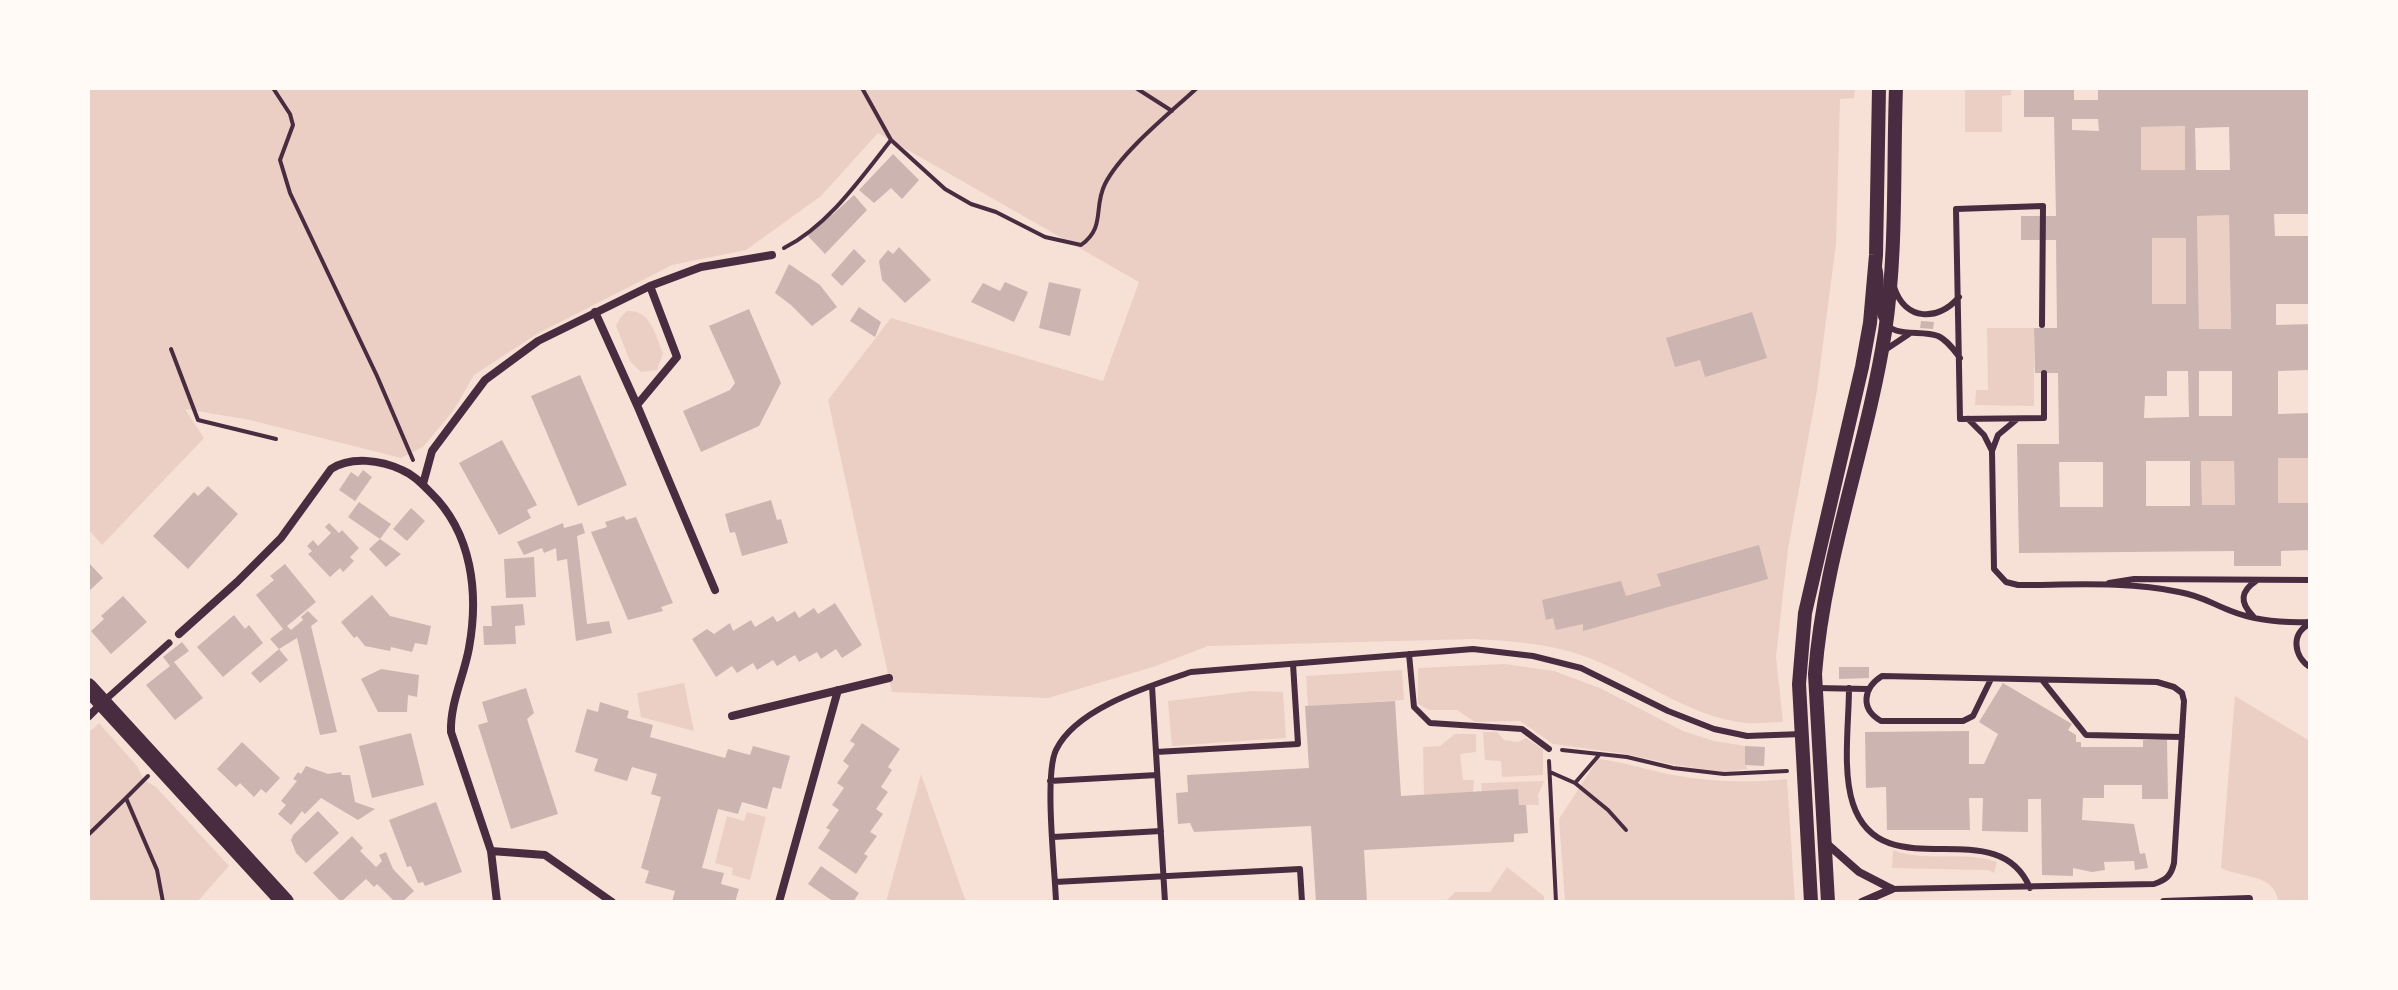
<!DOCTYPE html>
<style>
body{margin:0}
#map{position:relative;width:2398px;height:990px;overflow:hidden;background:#f7e1d7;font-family:"Alegreya Sans",sans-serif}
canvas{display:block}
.frame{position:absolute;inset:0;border:90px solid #fffaf5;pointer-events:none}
</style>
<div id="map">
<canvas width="2398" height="990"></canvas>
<div class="frame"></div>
</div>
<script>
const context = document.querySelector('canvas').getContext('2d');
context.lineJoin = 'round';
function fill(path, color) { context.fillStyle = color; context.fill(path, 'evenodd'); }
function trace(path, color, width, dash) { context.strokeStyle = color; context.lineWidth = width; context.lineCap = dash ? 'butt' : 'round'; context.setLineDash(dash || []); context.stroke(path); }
fill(new Path2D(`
 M88 88H1855L1854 98 1840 99 1836 244 1817 390 1788 549 1776 657 1783 722C1771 722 1758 724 1746 723 1688 717 1642 678 1589 658 1554 644 1511 641 1474 639L1208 646 1156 666 1048 698 892 692 828 400 891 318 1103 381 1139 282 878 133 821 196 746 250 672 265 537 334 474 375 453 411 423 447 401 458 250 420 185 409 204 438 102 545 88 529Z
 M1965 88H2011V95L2002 96V132H1965Z
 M2185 126V170H2141V127Z
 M2229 215 2231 329H2199L2197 216Z
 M2152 238H2186V304H2152Z
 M627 311C651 309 655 335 663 353L657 370 641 372 630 361 616 326 620 318Z
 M1987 328H2034V406L1975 405 1976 390H1988Z
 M2278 458H2310V503H2278Z
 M2201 461H2234L2235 505H2202Z
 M1505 664 1554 671 1600 688 1683 731 1714 741 1745 746V765L1748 769 1723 772 1675 765 1626 754 1553 744 1520 721 1475 722 1457 710H1429L1418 704V668Z
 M1402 670 1404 700 1308 706 1306 676Z
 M684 683 694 731 641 717 637 693Z
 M1251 691 1283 692 1286 738 1172 746 1168 701Z
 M2235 696 2310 741V902H2278C2276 874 2245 879 2221 868Z
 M99 723 137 766 144 780 156 787 229 866 197 902H88V733Z
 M1483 732H1497L1504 740 1518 742 1526 738 1543 749V775L1502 777 1501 761 1485 760Z
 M1455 734H1476V752L1460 754 1463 780H1474L1473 792 1424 795 1423 747 1440 746Z
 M1598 759C1624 762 1648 770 1673 775 1711 782 1749 783 1787 779L1795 902H1565L1559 819Z
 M921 774 966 902H886Z
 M1544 781 1538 795 1539 805H1519L1482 792 1481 783Z
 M747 812 766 817 750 880 732 875 733 868 715 863 727 816 744 821Z
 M1893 850C1927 863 1963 850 1997 862L1994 873 1988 870 1892 868Z
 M1507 867 1544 896V902H1445L1455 892H1490Z`), '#ebcfc5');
fill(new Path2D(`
 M2024 88H2074V100H2098V88H2310V214H2274L2275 236H2310V304H2276V325L2310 324V370L2278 371V414L2310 413V458H2278V503H2310V550L2281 551V566H2234V551L2019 553 2017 444H2059L2058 373H2035L2034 328H2057L2056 240H2021V216H2056L2054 117H2024ZM2072 119H2098L2099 131 2072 130ZM2185 126V170H2141V127ZM2229 127 2230 170H2196L2195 128ZM2229 215 2231 329H2199L2197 216ZM2152 238H2186V304H2152ZM2167 371H2188L2189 417 2144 418 2145 396H2167ZM2199 371H2232V416H2199ZM2146 461H2190V506H2146ZM2201 461H2234L2235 505H2202ZM2059 462H2103V507H2060Z
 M893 154 919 180 902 199 891 188 874 203 859 190Z
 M854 195 867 210 825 254 808 236 829 214 832 215Z
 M899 247 931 280 905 303 882 280 879 261 888 250 893 254Z
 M854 249 866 261 842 286 831 275Z
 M789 264 820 285 837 307 812 326 791 305 775 293Z
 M1005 282 1028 292 1014 322 971 302 983 283 1000 291Z
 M1049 282 1081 289 1070 336 1039 328Z
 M859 307 881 322 875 337 850 321Z
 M749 309 781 383 759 426 701 452 683 411 730 390 735 383 709 326Z
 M1752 312 1767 358 1705 377 1700 360 1675 367 1666 338Z
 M1921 321 1934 322 1933 329 1920 328Z
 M580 375 627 485 578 506 531 396Z
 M502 440 537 505 527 510 531 518 499 535 459 463Z
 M363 470 372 477 355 501 339 490 351 472 358 477Z
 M208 486 238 514 188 569 153 536 194 492 198 496Z
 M771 500 777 520 781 519 788 543 742 556 735 532 730 533 725 514Z
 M359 502 391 524 380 539 348 517Z
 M411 508 425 521 407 541 393 529Z
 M624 516 626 520 636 517 673 603 661 607 663 611 628 620 591 532 607 527 605 522Z
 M329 523 339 533 342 530 359 548 350 557 354 561 343 572 340 568 330 577 308 554 312 551 307 546 313 540 318 546 331 533 325 527Z
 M563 523 564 528 582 523 585 533 577 536 587 624 609 621 612 633 576 641 567 559 557 561 556 548 544 553 542 548 524 555 517 542Z
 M380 539 401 554 386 567 369 549Z
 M1759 545 1768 579 1583 631V624L1556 630 1553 618 1546 620 1542 600 1621 581 1626 596 1661 586 1657 574Z
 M534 557 536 597 506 598 504 559Z
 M88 562 103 578 88 592Z
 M285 564 316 602 287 626 291 630 303 620 301 617 308 611 318 621 311 626 337 732 320 735 297 638 279 649 270 639 283 629 256 595 274 580 270 576Z
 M372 595 390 616 431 626 427 645 415 643 412 652 391 647 390 651 365 646 357 636 354 638 341 622Z
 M123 596 147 622 111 654 91 631 104 619 101 616Z
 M835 603 862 645 842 658 836 649 821 659 817 652 799 662 795 655 777 666 773 660 757 670 753 663 737 673 732 666 716 677 692 639 707 629 714 634 730 623 733 631 751 620 755 627 773 616 777 622 795 611 799 618 814 608 818 614Z
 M523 604 525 625 515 626 516 644 484 645 483 626H492L491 606Z
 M234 615 245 629 249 625 263 643 223 677 197 647Z
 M182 642 189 651 174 662 203 698 175 720 146 685 170 666 163 657Z
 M279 649 288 660 260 683 251 673Z
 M1839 667H1869V678L1839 679Z
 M381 669 419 675 417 697 408 695 407 712H378L361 679Z
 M2003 683 2072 724 2068 730 2076 735V742H2081V747H2143V740L2167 739 2168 799H2142V785H2104V798H2083L2082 820 2134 824 2140 854 2145 853 2148 868 2135 870 2134 861 2104 862 2105 870 2092 872 2073 868V876L2042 875 2041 799H2028V832L1982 831 1983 798H1969L1970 830H1887L1886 787 1866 788 1865 732 1969 731V764H1984L1998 734 1979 722Z
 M526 688 534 713 527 719 558 814 511 829 478 725 488 722 482 702Z
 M1395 701 1401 796 1518 789 1519 805H1526L1528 833 1514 834V842L1364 850 1367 902H1316L1311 826 1194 832 1190 823 1178 824 1176 793 1188 792 1187 775 1309 768 1305 706Z
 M600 702 629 711 627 718 653 725 650 737 725 758 728 749 750 755 753 746 790 756 781 789 773 787 767 809 742 802 738 814 718 809 702 868 724 873 721 884 739 889 735 902H672L675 891 645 883 649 871 641 868 661 797 651 794 657 774 632 767 627 781 594 771 598 759 575 752 587 709 598 712Z
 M862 723 900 749 888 767 892 770 881 787 888 792 876 809 883 814 870 832 877 836 864 854 868 856 856 874 818 848 830 830 826 828 839 810 832 805 844 788 837 783 849 766 843 761 855 744 850 741Z
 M411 733 424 785 372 798 359 746Z
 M242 742 280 778 266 793 261 789 254 797 240 783 236 787 217 769Z
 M1745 746 1765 747 1764 766 1745 765Z
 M306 766 328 774 341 772 342 775H350L355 802 375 809 358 820 321 798 305 814 302 811 291 825 278 814 286 805 281 801 297 781 293 779 298 772 301 774Z
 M436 802 462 872 425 886 423 882 418 883 411 866 407 867 389 820Z
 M318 811 339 833 306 863 296 853 291 840 293 835Z
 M352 836 363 848 360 851 376 867 382 861 379 855 386 852 393 869 414 891 402 902H395L377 884 374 887 366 879 341 902 313 873Z
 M821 866 859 893 853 902H834L808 884Z`), '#ccb4b1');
trace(new Path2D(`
 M273 88 290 114 293 125 280 160 290 193 377 376 413 460
 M862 88 891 140
 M1136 88 1172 111
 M784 248C828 226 861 178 891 140L945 189 971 204 996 212 1045 237 1081 245C1106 227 1093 208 1105 184 1121 152 1170 113 1197 88
 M171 349 198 420 276 439
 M1562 750 1627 757 1673 768 1724 774 1787 771
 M1549 761 1556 902
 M1550 772 1575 783 1600 754
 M148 776 126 798 157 870 163 902
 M1575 783 1608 810 1626 830
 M88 835 126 798`), '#4a2c40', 4);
trace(new Path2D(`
 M1879 267C1884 284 1877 307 1881 317 1892 340 1919 329 1938 336 1947 340 1954 350 1960 358
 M1894 287C1905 321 1938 322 1959 297
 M2042 325 2043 206 1956 209 1960 419 2044 418V373
 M1885 350 1909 334
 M1968 419 1984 435 1992 451 1998 435 2016 420
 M1992 451 1994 569 2006 582 2018 585C2070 585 2127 581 2179 592 2202 596 2210 603 2231 611 2256 621 2283 623 2310 622
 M2109 583 2134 579 2310 580
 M2253 616C2239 602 2241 591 2256 581
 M2310 624C2290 633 2294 657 2310 667
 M1409 654 1414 707 1430 723 1522 729 1549 749
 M2042 680 2086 735 2182 737
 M1152 686 1165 902
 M1816 688 1868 689
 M1849 688C1849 722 1842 771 1853 804 1882 891 1997 809 2030 888
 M1156 752 1298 744 1293 664
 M1050 781 1157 775
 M1053 837 1161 831
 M1055 882 1300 869 1302 902
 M1892 889 2154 884C2166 880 2171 876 2174 863L2184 701 2182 693 2174 687 2157 682 1882 676C1863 688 1860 709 1881 721H1963L1973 716 1991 679
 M1056 902C1055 870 1044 775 1056 750 1076 708 1150 686 1191 672L1473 649 1533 656 1581 668 1668 711 1714 729 1747 736 1802 734`), '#4a2c40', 6);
trace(new Path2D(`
 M104 701 169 643`), '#4a2c40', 7);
trace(new Path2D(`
 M595 312 637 405 715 590
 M637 405 677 357 650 286
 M423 484 432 451 485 380 538 341 650 286 701 267 772 255
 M179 634 237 582 281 538 331 469C351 456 381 460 402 470 414 475 422 484 431 493 472 533 479 593 469 648 464 676 450 703 451 732L491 851 497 902
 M732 716 889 678
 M88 717 102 703
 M1825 842 1859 872 1892 889
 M491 851 545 855 612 902
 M779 902 838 690
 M1862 902 1892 889
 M2164 902 2249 899`), '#4a2c40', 8);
trace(new Path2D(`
 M1811 902 1799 684 1805 613 1862 367 1870 323 1876 255 1879 88
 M1828 902 1815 674C1824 557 1867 447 1885 332 1897 252 1893 169 1896 88`), '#4a2c40', 14);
trace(new Path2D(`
 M88 687 285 902`), '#4a2c40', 18);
</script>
